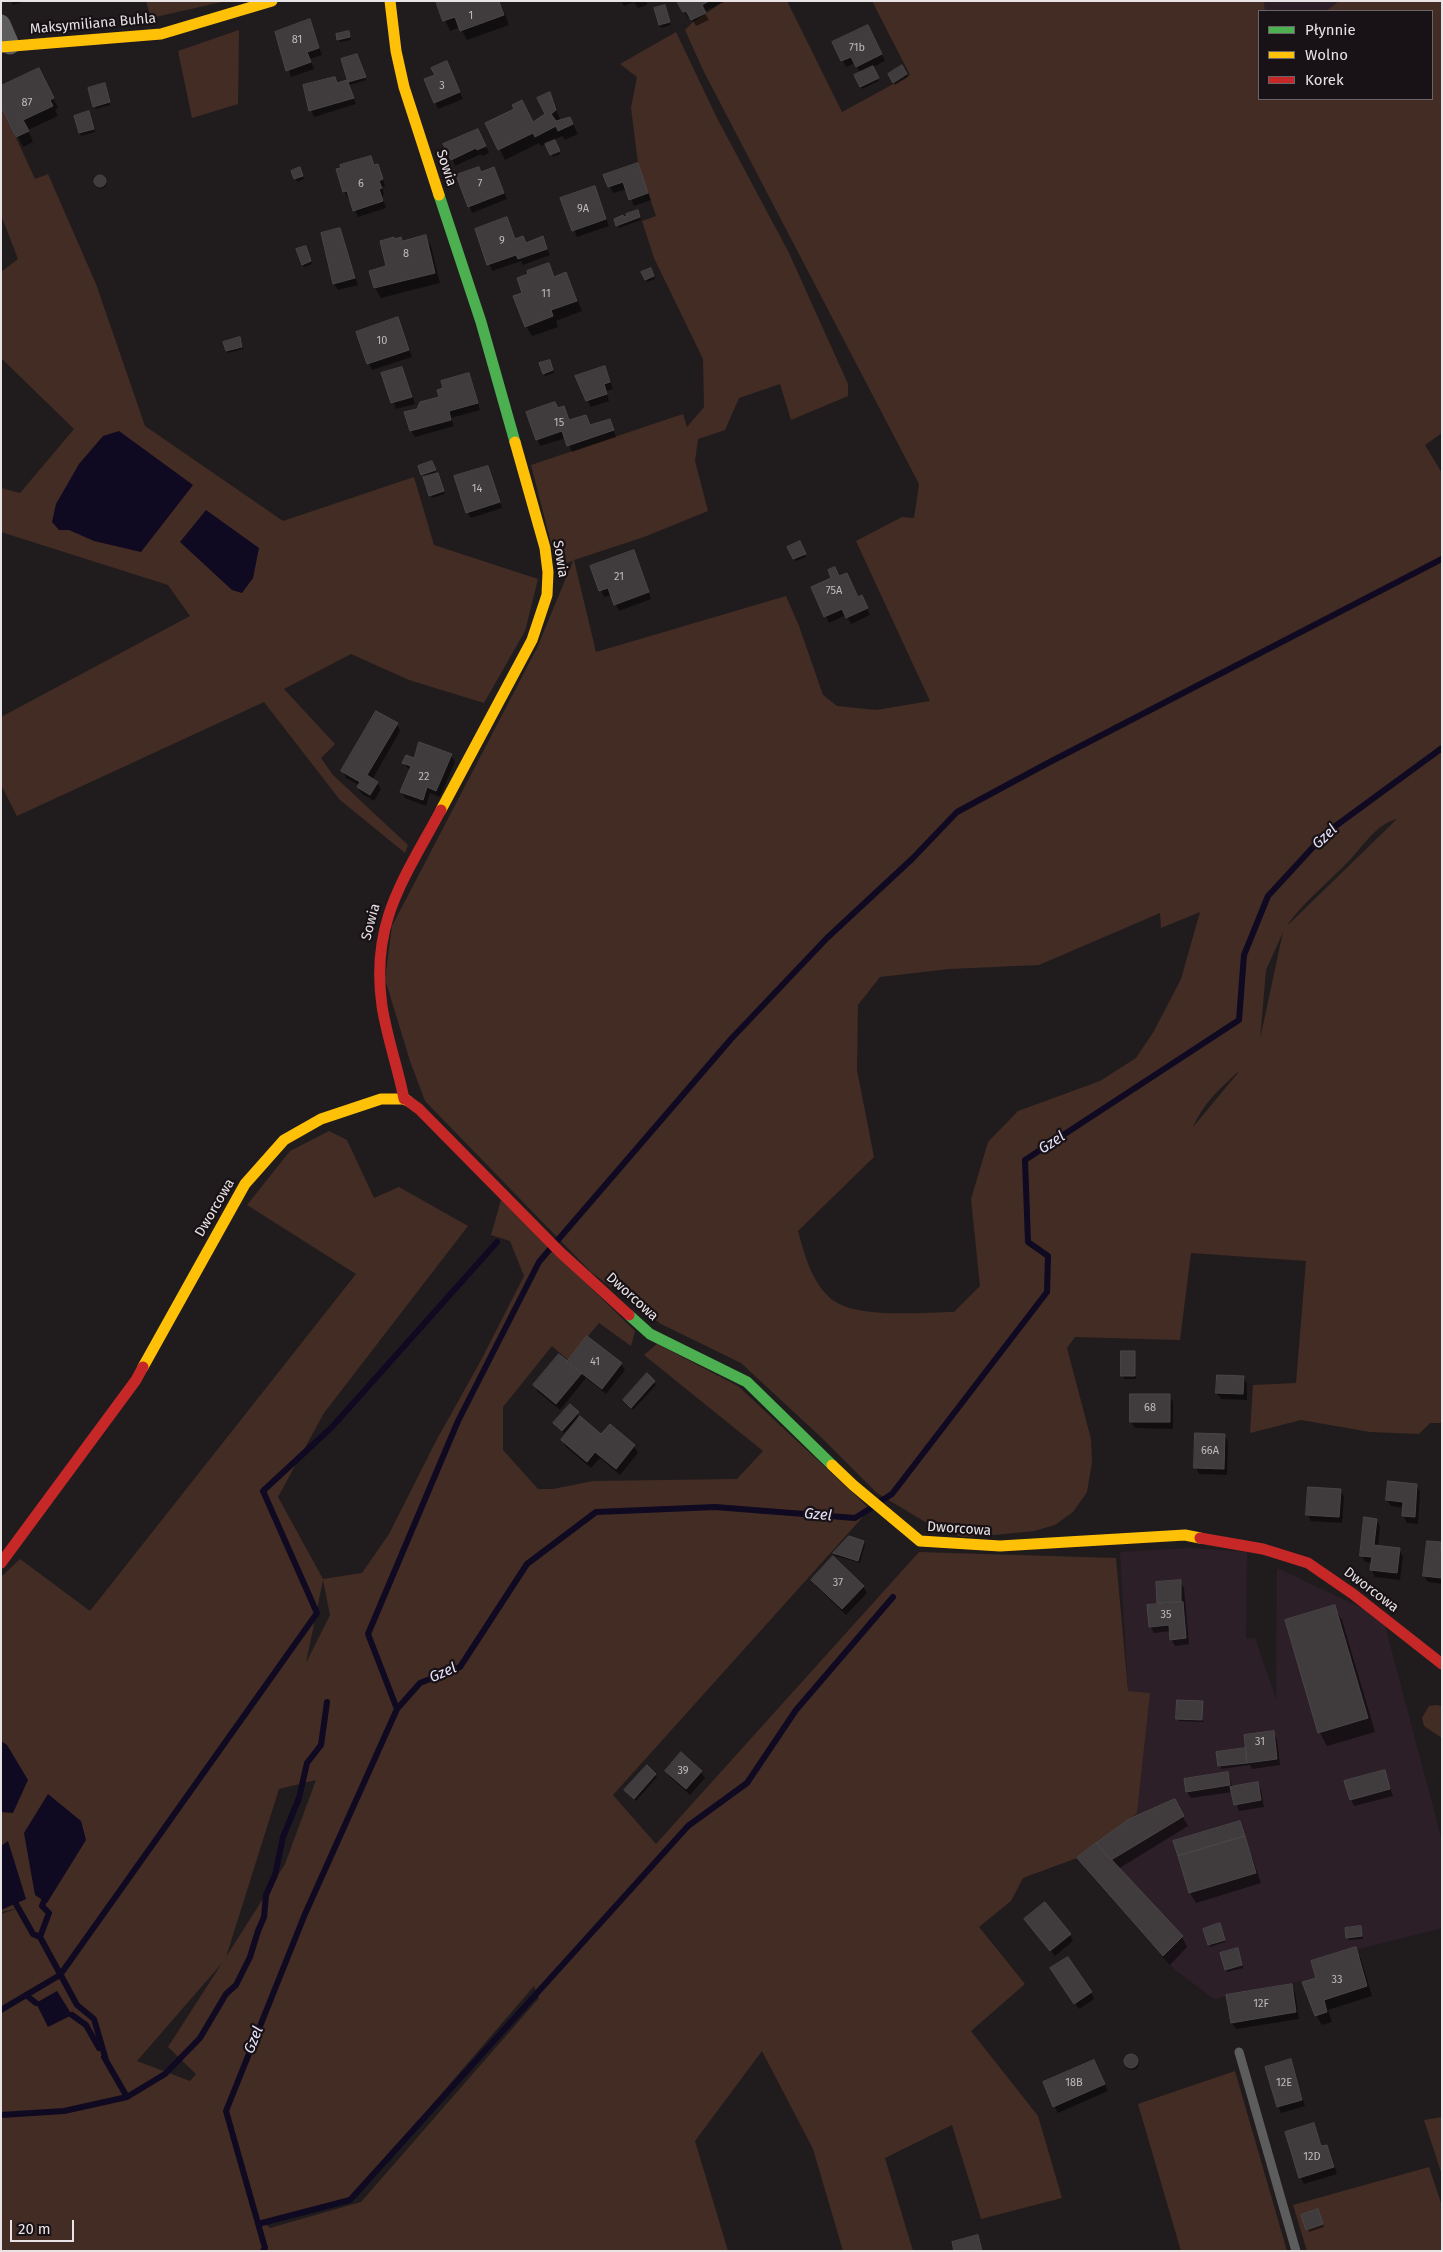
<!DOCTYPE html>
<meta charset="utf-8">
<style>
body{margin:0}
#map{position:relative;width:1443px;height:2252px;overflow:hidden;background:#201c1e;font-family:"Fira Sans",sans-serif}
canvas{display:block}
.frame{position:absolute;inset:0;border:2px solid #e8e3e5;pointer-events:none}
.legend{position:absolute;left:1258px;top:10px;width:175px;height:90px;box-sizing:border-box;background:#181115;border:1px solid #6b6568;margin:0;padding:6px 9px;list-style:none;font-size:15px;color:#e8e3e5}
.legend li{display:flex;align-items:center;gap:10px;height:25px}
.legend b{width:25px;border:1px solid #6b6568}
.scale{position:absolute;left:10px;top:2220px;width:64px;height:22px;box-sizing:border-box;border:2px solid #e8e3e5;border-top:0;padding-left:6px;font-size:15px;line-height:18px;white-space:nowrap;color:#e8e3e5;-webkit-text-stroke:4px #181115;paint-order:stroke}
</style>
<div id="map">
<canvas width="1443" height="2252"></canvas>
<div class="frame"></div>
<ul class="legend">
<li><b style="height:6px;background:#4caf50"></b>Płynnie</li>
<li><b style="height:6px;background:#ffc107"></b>Wolno</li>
<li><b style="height:6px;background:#c62828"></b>Korek</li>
</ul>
<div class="scale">20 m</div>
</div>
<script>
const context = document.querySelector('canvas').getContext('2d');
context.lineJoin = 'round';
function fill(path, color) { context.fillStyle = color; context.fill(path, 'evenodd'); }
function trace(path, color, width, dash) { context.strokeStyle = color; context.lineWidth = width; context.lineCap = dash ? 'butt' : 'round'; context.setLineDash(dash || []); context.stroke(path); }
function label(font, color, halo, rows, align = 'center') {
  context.font = font + ' "Fira Sans",sans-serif'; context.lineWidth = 4.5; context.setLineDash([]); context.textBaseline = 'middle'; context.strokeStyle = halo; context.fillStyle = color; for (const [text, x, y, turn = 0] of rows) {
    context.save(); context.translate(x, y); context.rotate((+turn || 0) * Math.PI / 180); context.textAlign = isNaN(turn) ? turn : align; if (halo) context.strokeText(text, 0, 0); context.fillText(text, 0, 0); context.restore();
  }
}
fill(new Path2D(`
 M1264 1H1339L1326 11H1265Z
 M1190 1548 1247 1552 1246 1639 1255 1638 1276 1699 1277 1568 1383 1618 1442 1841V1928L1311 1961 1316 1978 1214 1999 1175 1970 1077 1858 1137 1813 1149 1693 1128 1691 1120 1552Z`), '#2c1f27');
fill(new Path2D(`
 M146 1H226L151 18Z
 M724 1H787L842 112 910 75 872 1H1264L1265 11H1259V99H1432V11H1326L1339 1H1442V433L1425 445 1442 473V1423H1430L1419 1434 1370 1432 1301 1420 1250 1433 1253 1385 1296 1383 1306 1261 1191 1253 1180 1340 1075 1337 1067 1348 1091 1439 1092 1462 1087 1492 1073 1512 1055 1525 1034 1531 994 1535 962 1537 932 1526 877 1493 823 1439 741 1363 661 1324 591 1272 425 1101 410 1061 385 979 392 926 537 648 573 561 557 566 531 465 683 414 687 427 704 407 703 359 654 258 642 221 656 216 638 163 631 108 637 77 620 64 676 32 717 118 789 253 848 384V396L791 420 780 384 739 398 725 430 698 439 695 461 708 511 644 537 574 560 596 652 786 596 799 626 823 695 837 706 876 710 930 701 856 541 902 517 914 518 919 484 704 72 685 30 692 23ZM1397 819 1289 924H1288C1304 902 1325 885 1344 866 1360 851 1375 824 1397 819ZM1200 912 1181 979 1154 1031 1136 1058 1100 1081 1018 1111 988 1142 971 1199 980 1286 954 1312C923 1312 852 1320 829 1297 811 1280 804 1253 798 1231L874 1157 857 1070 858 1005 880 977 949 969 1039 965 1160 913 1161 928ZM1283 932 1260 1039V1040L1266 970ZM1238 1072V1073L1193 1127C1203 1104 1219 1089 1238 1072Z
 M239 30 238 104 192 118 178 51Z
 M1 105 35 179 48 174 96 284 145 426 283 521 414 477 434 545 538 579 525 631 484 703 409 680 351 654 284 689 335 744 321 758 333 775 408 845 405 853 340 800 264 702 17 816 1 785V717L190 616 168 585 1 532V488L20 493 74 429 1 358V272L18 259 1 215Z
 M329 1131 347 1140 374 1198 399 1187 468 1226 324 1413 278 1497 323 1579 362 1573 389 1534 436 1441 479 1364 524 1276 510 1241 491 1235 501 1200 635 1331 631 1346 599 1323 568 1360 552 1346 503 1407V1450L538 1489H553L593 1481 737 1479 763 1451 644 1355 657 1344 738 1386 870 1509 613 1795 656 1844 919 1552 1116 1558 1128 1691 1150 1693 1137 1813 1077 1858 1023 1878 1011 1901 979 1927 1025 1984 971 2031 1038 2116 1062 2198 981 2219 952 2125 885 2158 913 2251H843L813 2149 762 2051 695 2141 728 2251H1V1914L19 1908 1 1912V1577L20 1559 90 1611 356 1274 247 1205 290 1151ZM323 1580 330 1615 306 1663ZM316 1780 285 1864 226 1957 279 1789ZM222 1963 168 2047 196 2074 190 2081 137 2061ZM534 1986 539 1998 361 2202 270 2228 264 2222 350 2200Z
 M1437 1705 1442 1706V1738L1424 1726 1422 1718 1429 1706Z
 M1235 2071 1287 2251H1181L1138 2104Z
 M1442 2117V2175L1424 2120Z
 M1429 2167 1442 2206V2251H1307L1293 2205Z`), '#432c23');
fill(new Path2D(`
 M119 431 193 485 141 552 94 541 69 530H59L52 522 56 504 79 464 103 436Z
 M206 510 259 548 253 578 242 593 232 590 180 542Z
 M1 1741 7 1745 28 1780 13 1813 1 1812Z
 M48 1794 81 1821 86 1840 47 1903 35 1895 24 1833Z
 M8 1841 26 1899 1 1910V1846Z
 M57 1991 72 2015 48 2027 36 2003Z`), '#0f0922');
fill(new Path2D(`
 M11 1H25L13 5Z
 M437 1H500L509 25 467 40 460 27 450 31Z
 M621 1H647V5L638 8 634 2 624 6Z
 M679 1H723L724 2 704 12 709 20 696 26 691 17 688 18Z
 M655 9H666L671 25 661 28Z
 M309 21 322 55 310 59 314 69 291 77 277 32Z
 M349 32 351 40 340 42 338 39Z
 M871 33 885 61 873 67 879 81 862 89 856 76 861 74 855 63 846 67 834 43Z
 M342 59 361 64 366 80 350 85Z
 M447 63 463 99 438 109 435 102 436 76Z
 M902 67 908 77 895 85 889 74Z
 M39 69 58 108 55 110 58 116 28 130 33 142 23 147 1 103Z
 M335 79 338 84 347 82 356 104 314 117 311 110Z
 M106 88 110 105 96 109 94 106Z
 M549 94 561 121 570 118 578 134 565 140 562 136 554 140 560 154 553 157 546 144 541 146 539 143 505 160 487 124 533 123 546 114Z
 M89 113 95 132 81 136 80 133Z
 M482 137 489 153 482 156 481 154 455 166 452 159Z
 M371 157 375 166H377L381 172 385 186 382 187 384 195 382 196 386 208 358 217 350 197 348 198 344 191Z
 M638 165 651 200 634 206 627 189 613 193 605 175Z
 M494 168 507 199 472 213 469 206 481 173Z
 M293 171 301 172 304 179 297 182Z
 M95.5 183a5.5 5.5 0 1 1 11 0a5.5 5.5 0 1 1-11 0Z
 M594 187 609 226 577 237 562 199Z
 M639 214 641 220 619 228 618 225 624 219Z
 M507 219 516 240 523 237 526 244 542 238 550 255 523 265 521 261 492 271 476 229Z
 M339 230 358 285 338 290 334 284 324 246Z
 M425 236 431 246 440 283 381 298 375 288 371 272 387 267 402 243Z
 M307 250 312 264 304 267 303 265Z
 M548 264 555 277 566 274 582 311 556 321 558 327 532 336 526 326Z
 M652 273 655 279 647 282 646 279Z
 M398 319 412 357 372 370 357 332Z
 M241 341 243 349 228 353 227 351Z
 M550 361 554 373 545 376 544 373Z
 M604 367 613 389 606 391 609 401 591 407 587 400Z
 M402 368 415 404 396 409 383 374Z
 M469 375 480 410 451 418 454 426 415 437 411 431 418 410 440 398Z
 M564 407 570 421 586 416 591 426 609 420 616 437 572 452 566 438 540 446 528 412Z
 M433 465 445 494 432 498 420 467Z
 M487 467 502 508 471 518 467 512Z
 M800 543 806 557 796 561 789 548Z
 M637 558 651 599 619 611 611 595 604 597 592 567Z
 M847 574 859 598 865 603 870 615 851 624 846 615 829 623 812 588Z
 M397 724 400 731 372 780 377 782 381 789 374 801 362 794 358 787 359 785 346 778 343 771Z
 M451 755 455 762 440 797 430 793 426 806 405 798 402 792 410 771 404 763 415 759Z
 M1134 1352 1136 1379H1124L1123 1376Z
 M567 1363 621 1364 625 1370 606 1394 586 1378 560 1410 538 1392 535 1385Z
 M647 1375 656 1385 633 1410 624 1400Z
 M1244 1377 1247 1384V1400L1221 1399 1217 1393Z
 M1169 1396 1173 1402V1429L1135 1428 1131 1422Z
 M578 1413V1417L602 1436 610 1426 634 1446 638 1453 620 1475 600 1458 591 1468 566 1447 562 1440 573 1426 572 1425 564 1433 557 1426Z
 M1224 1435 1228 1441 1227 1475 1199 1474 1196 1468Z
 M1416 1485 1420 1491 1418 1524 1407 1523 1403 1516 1404 1508 1391 1506 1387 1500Z
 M1340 1490 1344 1497 1342 1523 1311 1521 1308 1515Z
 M1376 1520 1380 1526 1378 1547 1399 1550 1403 1556 1400 1580 1375 1577 1372 1570 1373 1563 1365 1562 1361 1555Z
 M850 1537 864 1542 865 1545 860 1563 836 1556 835 1554Z
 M1440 1543 1442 1584 1428 1582 1424 1576Z
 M812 1580 863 1586 867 1593 846 1615 816 1586Z
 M1180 1581 1184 1588 1189 1644 1175 1646 1171 1639V1631L1154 1633 1150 1626 1149 1606 1158 1604 1157 1583Z
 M1334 1607 1342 1620 1375 1732 1327 1746 1320 1733 1286 1621Z
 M1202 1702 1203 1722 1179 1721 1178 1718Z
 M1273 1733 1277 1739 1280 1765 1252 1769 1250 1765 1221 1769 1218 1753 1245 1750Z
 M666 1771 701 1772 705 1778 690 1795 670 1777Z
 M1384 1772 1393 1796 1354 1806 1351 1800Z
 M1228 1773 1233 1788 1257 1783 1261 1790 1264 1807 1239 1811 1232 1792 1191 1798 1187 1792Z
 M655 1775 657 1777 636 1801 626 1791Z
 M1174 1801 1188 1826 1118 1869 1182 1937 1187 1947 1170 1965 1085 1868 1079 1858Z
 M1240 1822 1261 1883 1196 1903 1190 1893Z
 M1030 1925 1070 1935 1073 1941 1055 1956Z
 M1221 1928 1225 1942 1210 1947 1209 1944Z
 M1360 1928 1363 1939 1349 1940 1348 1937Z
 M1355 1949 1361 1959 1372 1996 1328 2010 1332 2022 1322 2025 1316 2015 1318 1979Z
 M1239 1953 1243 1968 1227 1972 1226 1969Z
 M1056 1975 1091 1992 1094 1999 1079 2009Z
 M1291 1986 1295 1992 1299 2019 1236 2029 1232 2023Z
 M1125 2063a7 7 0 1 1 14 0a7 7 0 1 1-14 0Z
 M1290 2061 1305 2106 1281 2113 1278 2106Z
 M1097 2068 1108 2091 1058 2113 1054 2106Z
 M1313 2125 1322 2147 1327 2146 1330 2152 1337 2174 1304 2184 1300 2177Z
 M1319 2214 1324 2227 1309 2232 1303 2216Z`), '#0007');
trace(new Path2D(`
 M557 1241 731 1039 827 938 912 859 957 812 1046 764 1442 559
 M881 1501 892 1494 1047 1292 1048 1256 1028 1242 1025 1160 1239 1020 1244 955 1268 896 1326 833 1442 748
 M397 1709 368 1634 458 1421 539 1262 550 1249
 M44 1901 42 1906 49 1913 40 1937 77 2005 94 2019 106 2060
 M16 1904 33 1934 40 1937
 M26 1995 36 2003
 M1 2010 60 1975 317 1613 263 1491 332 1427 497 1242
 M72 2015 86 2025 99 2048
 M104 2057 127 2097
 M1 2115 64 2111 127 2097 165 2074 200 2038 226 1994 236 1985 250 1957 258 1931 264 1917 266 1895 275 1875 283 1837 299 1798 307 1763 321 1745 327 1702
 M258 2224 350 2200 688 1826 747 1783 796 1710 893 1597
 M263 2251 265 2248 226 2111 305 1914 397 1709 420 1683 460 1667 527 1564 596 1512 715 1507 855 1518 871 1508`), '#0f0922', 6);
const building = new Path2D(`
 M436 1H499L504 15 460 31 455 17 443 21Z
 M677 1H709L702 5 706 13 691 20 686 11 683 12Z
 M665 5 670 22 659 25 654 8Z
 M310 19 319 48 307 52 311 62 286 71 275 32Z
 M868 25 882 54 856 67 851 57 841 61 832 42Z
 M349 31 350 37 337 40 336 34Z
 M357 54 366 77 348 82 341 59Z
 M447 61 460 92 434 103 424 79 435 75 431 68Z
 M902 65 907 74 893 83 888 74Z
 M873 66 879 78 860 87 854 75Z
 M39 68 54 98 50 100 53 106 23 120 29 131 16 137 1 106V86Z
 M335 77 337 83 347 80 354 98 309 111 303 85Z
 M105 83 110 102 93 107 88 88Z
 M550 92 556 110 551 114 556 121 570 117 573 124 558 131 556 126 535 137 533 133 498 150 485 123 514 109 512 105 522 100 533 122 545 114 537 98Z
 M89 111 94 129 79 133 74 116Z
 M478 129 486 146 477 150 476 148 451 160 443 144Z
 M555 140 560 151 550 155 545 144Z
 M371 156 374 165 378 164 383 179 379 181 382 188 379 189 383 201 353 211 347 191 343 192 336 169 341 168 340 165Z
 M638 163 648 193 629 200 623 182 608 187 603 175Z
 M300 167 303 176 294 179 291 171Z
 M479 167 481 172 494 167 504 193 468 207 456 175Z
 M94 181a6 6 0 1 1 12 0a6 6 0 1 1-12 0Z
 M595 186 606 219 572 231 560 198Z
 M638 210 640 217 616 226 614 219 623 215 624 217 627 216 626 214Z
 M507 217 515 239 523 236 526 243 543 236 547 249 518 259 516 255 487 265 475 229Z
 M340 228 355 278 333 284 321 233Z
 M426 235 435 273 374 288 369 271 386 266 380 241 394 237 395 239 401 237 402 241Z
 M306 246 311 261 302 265 296 249Z
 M549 263 554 277 566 272 577 301 551 310 553 316 525 327 513 296 522 293 517 278 528 274 527 271Z
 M651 268 654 276 645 280 641 272Z
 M398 317 409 350 367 364 356 332Z
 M240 337 242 347 226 351 223 342Z
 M550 360 553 370 543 374 539 363Z
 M605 366 610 382 604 384 607 394 586 401 575 376Z
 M402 367 412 397 391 403 381 373Z
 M469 373 478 403 449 411 451 420 410 431 404 412 417 409 420 402 439 397 437 390 443 388 441 381Z
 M555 402 558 408 564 406 569 420 586 415 590 425 610 419 614 430 567 446 562 431 536 440 526 412Z
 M432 461 436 470 421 475 418 466Z
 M488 466 500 502 466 513 454 476Z
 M438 473 444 491 429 496 423 477Z
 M800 541 806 554 793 559 787 547Z
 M634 550 649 592 614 605 608 588 599 591 590 566Z
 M835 567 839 576 847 573 858 597 862 595 868 608 846 618 842 609 824 617 811 587 831 578 828 570Z
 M376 711 398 723 367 775 378 782 370 795 357 787 360 782 341 771Z
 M419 742 452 754 436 791 427 787 423 800 400 792 411 766 402 763 406 755 414 758Z
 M587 1336 622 1363 602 1389 567 1362Z
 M1121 1351H1135V1376H1121Z
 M559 1354 582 1373 556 1404 533 1385Z
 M647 1373 655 1381 631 1408 623 1400Z
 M1217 1375 1244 1376 1243 1394 1216 1393Z
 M1130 1394H1170V1422H1130Z
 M570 1404 579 1412 562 1431 553 1423Z
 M580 1416 601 1434 610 1424 635 1445 616 1469 595 1452 587 1462 561 1440Z
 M1195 1433 1225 1434 1224 1469 1194 1468Z
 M1388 1481 1417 1484 1415 1517 1402 1516 1403 1502 1386 1500Z
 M1308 1487 1341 1489 1339 1517 1306 1515Z
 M1364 1517 1377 1519 1374 1545 1400 1548 1397 1573 1370 1570 1372 1557 1360 1556Z
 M849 1536 864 1541 858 1561 833 1553Z
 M1427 1541 1441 1542 1440 1555H1442V1578L1423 1576Z
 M833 1556 864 1586 842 1609 811 1580Z
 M1181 1580V1602L1157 1603 1156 1582Z
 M1183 1602 1186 1638 1170 1640 1169 1625 1149 1627 1147 1605Z
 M1335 1605 1368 1718 1318 1733 1285 1620Z
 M1177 1700 1203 1701 1202 1720 1176 1719Z
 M1274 1731 1277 1759 1247 1763 1244 1735Z
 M1246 1748 1247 1763 1218 1766 1216 1752Z
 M681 1752 702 1771 686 1789 665 1771Z
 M647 1765 656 1774 634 1799 624 1790Z
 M1385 1770 1390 1789 1350 1800 1344 1781Z
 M1228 1772 1230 1785 1186 1792 1184 1779Z
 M1258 1782 1261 1800 1234 1805 1230 1787Z
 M1175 1799 1184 1816 1111 1860 1096 1843 1129 1819Z
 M1240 1821 1245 1836 1178 1856 1173 1841Z
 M1245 1836 1256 1873 1189 1893 1178 1856Z
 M1096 1843 1183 1936 1163 1956 1077 1858Z
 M1045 1902 1071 1934 1050 1951 1024 1919Z
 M1220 1923 1225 1940 1208 1945 1203 1929Z
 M1361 1926 1362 1936 1346 1938 1345 1928Z
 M1356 1947 1367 1986 1324 2000 1327 2012 1315 2016 1302 1982 1316 1978 1311 1961Z
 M1238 1948 1242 1965 1225 1970 1220 1953Z
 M1068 1957 1092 1992 1074 2004 1050 1968Z
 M1292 1984 1296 2012 1231 2023 1226 1995Z
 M1124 2061a7 7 0 1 1 14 0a7 7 0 1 1-14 0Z
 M1291 2059 1302 2100 1277 2107 1265 2067Z
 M1094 2060 1105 2084 1053 2107 1043 2082Z
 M1314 2123 1321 2146 1327 2145 1334 2167 1299 2178 1285 2132Z
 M1318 2209 1323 2224 1306 2230 1301 2215Z
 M978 2235 982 2251H954L952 2242Z`);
fill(building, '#403c3e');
trace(building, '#494648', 1);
trace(new Path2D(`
 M1239 2052 1296 2251`), '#5e5d5d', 9);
trace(new Path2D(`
 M1 24 10 45`), '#5e5d5d', 19);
trace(new Path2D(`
 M439 195 481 322 515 442
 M629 1315 650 1334 747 1382 832 1465`), '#4caf50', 11);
trace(new Path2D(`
 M390 1 396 51 404 87 439 195
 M1 47 161 34 272 1
 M441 810 532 640 547 595 548 572 545 548 515 442
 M143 1367 245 1184 284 1140 321 1119 381 1099H404L408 1101
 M832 1465 853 1485 920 1541 1000 1546 1185 1535 1200 1538`), '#ffc107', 11);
trace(new Path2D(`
 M404 1099C398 1068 387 1038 382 1006 370 923 404 879 441 810
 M408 1101 419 1109 560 1252 629 1315
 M1200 1538 1263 1549 1308 1563 1353 1594 1442 1664
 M1 1563 136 1380 143 1367`), '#c62828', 11);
label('11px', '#beb9bb', null, [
 ["1",471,16],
 ["81",297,40],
 ["71b",857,48],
 ["3",442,86],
 ["87",27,103],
 ["6",361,184],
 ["7",480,184],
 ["9A",583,209],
 ["9",502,241],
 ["8",406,254],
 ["11",546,294],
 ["10",382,341],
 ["15",559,423],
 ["14",477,489],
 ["21",619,577],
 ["75A",834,591],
 ["22",424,777],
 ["41",595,1362],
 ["68",1150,1408],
 ["66A",1210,1451],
 ["37",838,1583],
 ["35",1166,1615],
 ["31",1260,1742],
 ["39",683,1771],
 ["33",1337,1980],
 ["12F",1261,2004],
 ["18B",1074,2083],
 ["12E",1284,2083],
 ["12D",1312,2157]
]);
label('14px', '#e8e3e5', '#181115', [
 ["Maksymiliana Buhla",93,24,-5],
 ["Sowia",446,168,72],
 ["Sowia",560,559,81],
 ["Sowia",371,922,-75],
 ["Dworcowa",215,1208,-60],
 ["Dworcowa",632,1297,42],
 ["Dworcowa",959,1529,4],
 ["Dworcowa",1371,1590,37]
]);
label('italic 15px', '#e2e0f9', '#181115', [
 ["Gzel",1325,837,-43],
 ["Gzel",1052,1143,-33],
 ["Gzel",818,1515,5],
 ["Gzel",443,1673,-24],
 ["Gzel",254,2040,-68]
]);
</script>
